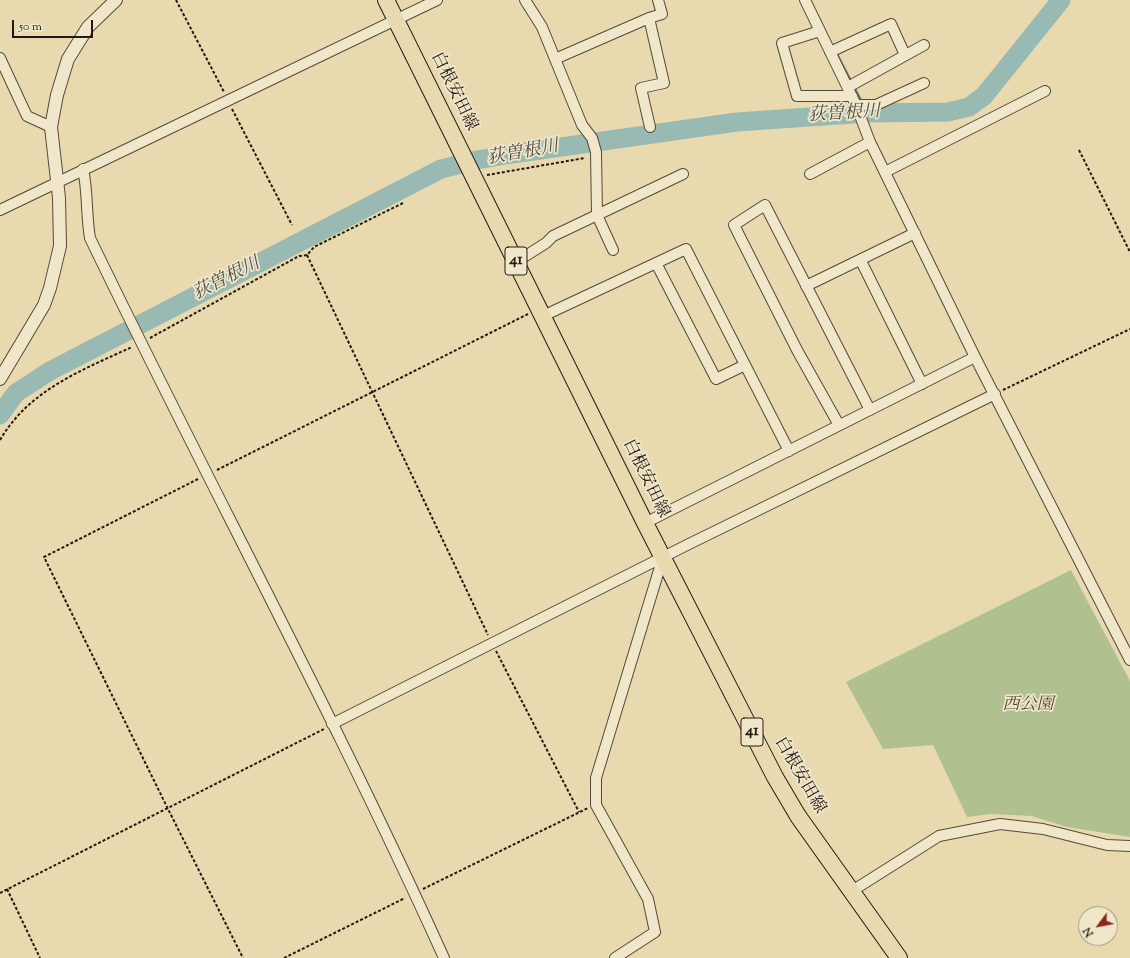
<!DOCTYPE html>
<meta charset="utf-8">
<style>
body{margin:0}
#map{position:relative;width:1130px;height:958px;overflow:hidden;background:#e8daae;font-family:"Sorts Mill Goudy",serif}
canvas{display:block}
.north{position:absolute;left:1078px;top:906px;width:40px;height:40px;box-sizing:border-box;background:#f0e7ca;border:1px solid #9f9481;border-radius:50%;rotate:238deg;font-size:11px;font-weight:700;line-height:16px;text-align:center;color:#251814}
.north::after{content:'';display:block;margin:auto;width:14px;height:18px;background:#8f2418;clip-path:polygon(50% 0,100% 100%,50% 72%,0 100%)}
.scale{position:absolute;left:12px;top:20px;width:81px;height:18px;box-sizing:border-box;border:2px solid #251814;border-top:0;padding-left:5px;font-size:12px;line-height:14px;white-space:nowrap;color:#251814;-webkit-text-stroke:3px #f0e7ca;paint-order:stroke}
</style>
<div id="map">
<canvas width="1130" height="958"></canvas>
<div class="north">N</div>
<div class="scale">50 m</div>
</div>
<script>
const context = document.querySelector('canvas').getContext('2d');
context.lineJoin = 'round';
function fill(path, color) { context.fillStyle = color; context.fill(path, 'evenodd'); }
function trace(path, color, width, dash) { context.strokeStyle = color; context.lineWidth = width; context.lineCap = dash ? 'butt' : 'round'; context.setLineDash(dash || []); context.stroke(path); }
function label(font, color, halo, rows, align = 'center') {
  context.font = font + ' "Sorts Mill Goudy","Noto Serif JP",serif'; context.lineWidth = 3.5; context.setLineDash([]); context.textBaseline = 'middle'; context.strokeStyle = halo; context.fillStyle = color; for (const [text, x, y, turn = 0] of rows) {
    context.save(); context.translate(x, y); context.rotate((+turn || 0) * Math.PI / 180); context.textAlign = isNaN(turn) ? turn : align; if (halo) context.strokeText(text, 0, 0); context.fillText(text, 0, 0); context.restore();
  }
}
fill(new Path2D(`
 M1071 570 1130 681V837L1067 827 1031 816 991 814 967 817 933 745 883 749 846 682Z`), '#b0c18f');
trace(new Path2D(`
 M835 51 862 103`), '#6b7973', 3);
trace(new Path2D(`
 M0 415 16 393 50 371 441 169 477 160 512 154 737 122 868 113 948 112 969 107 984 96 1061 0`), '#99b9b3', 19);
const minor = new Path2D(`
 M525 0 542 27 582 125 592 138 596 152 597 215 613 250
 M805 0 856 105 870 142 975 357 1130 660
 M820 31 782 43 797 96H852
 M830 52 891 24 905 55
 M0 58 27 116 51 127
 M555 59 649 18
 M848 87 924 45
 M856 105H876L924 83
 M650 127 641 88 664 83 649 18 662 14 658 0
 M83 169C88 192 86 215 90 238 206 479 334 714 444 958
 M885 172 1045 91
 M810 174 870 142
 M0 210 437 0
 M861 261 922 384
 M516 262 546 243 553 236 683 174
 M656 263 716 379 745 365
 M806 286 915 233
 M543 316 686 249 789 451
 M839 425 797 350 734 225 765 205 870 410
 M645 523 975 357
 M332 724 689 544 995 394
 M852 891 939 836 1000 824 1043 829 1107 845 1130 846
 M615 958 655 932 648 899 596 805V778L663 557`);
const tertiary = new Path2D(`
 M0 379 44 305 50 288 60 246 59 198 51 127 57 95 68 59 88 27 116 0`);
const primary = new Path2D(`
 M386 0 645 523 775 777 798 816 899 958`);
trace(minor, '#56483a', 12);
trace(tertiary, '#56483a', 14);
trace(primary, '#251814', 18);
trace(new Path2D(`
 M176 0 224 92
 M232 109 292 225
 M1079 150 1130 252
 M487 175 585 158
 M307 255 488 635
 M150 338 299 256 307 255 314 247 403 203
 M1003 390 1130 329
 M0 440C29 390 82 370 132 347
 M217 470 528 314
 M198 479 44 557 168 809 243 958
 M496 651 579 812
 M7 889 40 958
 M423 889 588 808
 M0 893 324 729
 M284 958 405 898`), '#251814', 2, [3, 2]);
trace(minor, '#f0e7ca', 10);
trace(tertiary, '#f0e7ca', 12);
trace(primary, '#e8daae', 16);
for (const [x, y, w] of [
 [516,261,22],
 [752,732,22]
]) { const box = new Path2D(); box.roundRect(x - w / 2, y - 14, w, 28, 3); context.fillStyle = '#f0e7ca'; context.fill(box); trace(box, '#251814', 1); }
label('bold 16px', '#251814', null, [
 ["41",516,261],
 ["41",752,732]
]);
label('17px', '#251814', '#f0e7ca', [
 ["白根安田線",453,92,64],
 ["白根安田線",645,479,64],
 ["白根安田線",799,776,60]
]);
label('italic 17px', '#4f4b39', '#f0e7ca', [
 ["西公園",1028,706]
]);
label('italic 18px', '#4e504c', '#f0e7ca', [
 ["荻曽根川",844,115,-3],
 ["荻曽根川",523,154,-10],
 ["荻曽根川",227,280,-27]
]);
</script>
